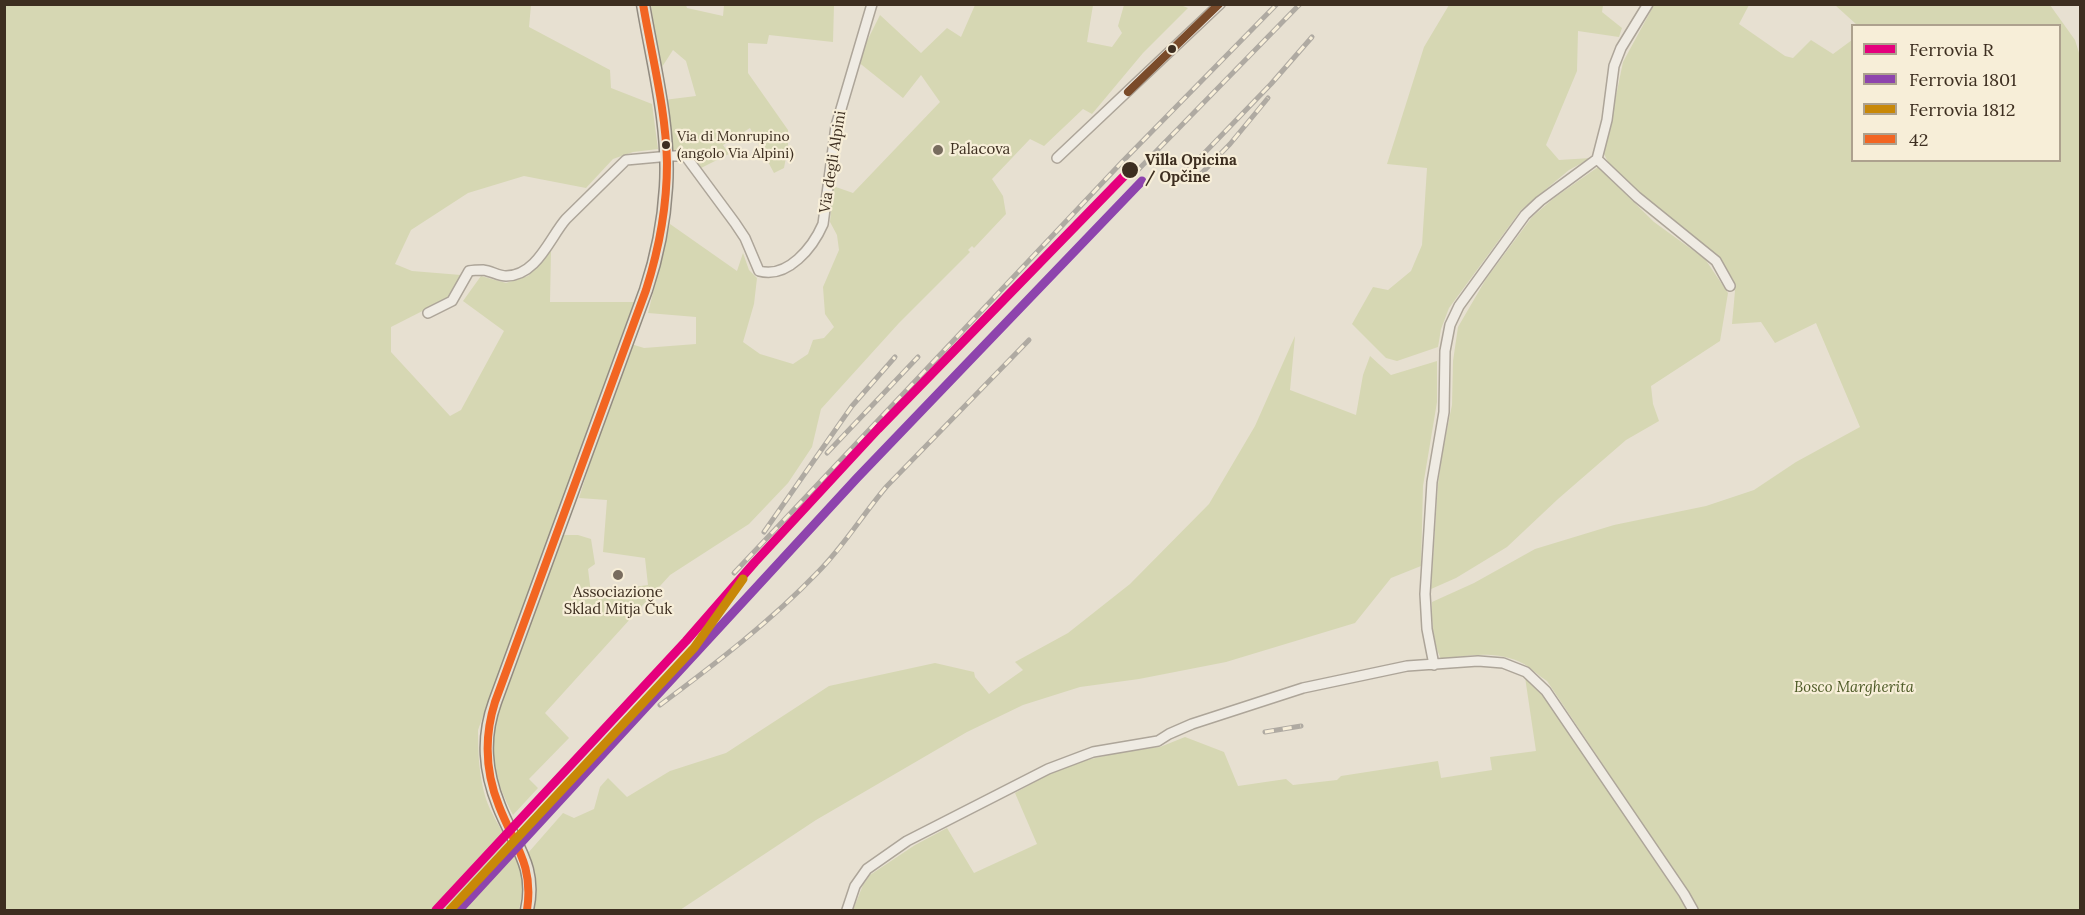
<!DOCTYPE html>
<meta charset="utf-8">
<style>
body{margin:0}
#map{position:relative;width:2085px;height:915px;overflow:hidden;background:#e7e0d1;font-family:Lora,serif}
canvas{display:block}
.frame{position:absolute;inset:0;border:6px solid #3d2e20;pointer-events:none}
.legend{position:absolute;left:1851px;top:24px;width:210px;height:138px;box-sizing:border-box;background:#f7eed8;border:2px solid #ada18e;margin:0;padding:8px 10px;list-style:none;font-size:18px;color:#3d2e20}
.legend li{display:flex;align-items:center;gap:12px;height:30px}
.legend b{width:30px;border:2px solid #ada18e}
</style>
<div id="map">
<canvas width="2085" height="915"></canvas>
<div class="frame"></div>
<ul class="legend">
<li><b style="height:8px;background:#e5007d"></b>Ferrovia R</li>
<li><b style="height:8px;background:#8e44ad"></b>Ferrovia 1801</li>
<li><b style="height:8px;background:#c88808"></b>Ferrovia 1812</li>
<li><b style="height:8px;background:#f26522"></b>42</li>
</ul>
</div>
<script>
const context = document.querySelector('canvas').getContext('2d');
context.lineJoin = 'round';
function fill(path, color) { context.fillStyle = color; context.fill(path, 'evenodd'); }
function trace(path, color, width, dash) { context.strokeStyle = color; context.lineWidth = width; context.lineCap = dash ? 'butt' : 'round'; context.setLineDash(dash || []); context.stroke(path); }
function label(font, color, halo, rows, align = 'center') {
  context.font = font + ' Lora,serif'; context.lineWidth = 4.5; context.setLineDash([]); context.textBaseline = 'middle'; context.strokeStyle = halo; context.fillStyle = color; for (const [text, x, y, turn = 0] of rows) {
    context.save(); context.translate(x, y); context.rotate((+turn || 0) * Math.PI / 180); context.textAlign = isNaN(turn) ? turn : align; if (halo) context.strokeText(text, 0, 0); context.fillText(text, 0, 0); context.restore();
  }
}
fill(new Path2D(`
 M1178 4 1188 8 1143 53 1092 114 1083 109 1044 146 1030 139 992 179 1003 196 1006 214 974 248 972 246 968 250 970 252 899 323 821 409 812 447 788 483 749 524 670 575 545 713 569 738 529 779 538 788 513 815C495 780 490 759 494 720L561 535H578L591 539 595 564 588 569 591 593 648 585 645 558 603 552 607 500 579 498 612 393 631 344 644 348 696 344V317L648 313 670 224 737 271 743 253 749 270 757 278 754 304 743 342 760 354 793 364 808 354 813 340 824 338 834 327 825 314 823 287 839 250 837 235 830 222 833 186 853 193 940 102 921 75 903 98 857 61 880 15 921 53 947 28 961 37 975 5H1093L1087 42 1112 47 1122 33 1118 26 1124 5Z
 M4 5H531L529 27 610 70 611 88 652 104 658 149 633 152 613 159 586 188 524 176 468 193 411 230 395 264 412 271 461 275 448 298 391 327V352L450 416 461 410 504 331 463 301 481 276 506 283 528 276 551 251 550 302H634L478 730C478 754 479 776 486 799 494 823 521 856 522 878 523 888 521 901 519 910H5Z
 M651 5H686L687 8 723 16 724 5H834L833 42 769 35 767 44 748 43V73L788 130V147L784 168 774 173 750 128 723 145 729 154 701 168 687 152 672 150 664 100 696 96 686 61 673 50 660 70Z
 M1449 5H1603L1602 12 1622 28 1619 37 1578 31 1577 71 1546 145 1559 160 1591 158 1569 170 1521 210 1449 308 1441 329 1438 347 1397 361 1386 358 1352 324 1373 287 1388 290 1411 271 1422 245 1427 168 1387 164 1424 47Z
 M1654 5H1749L1739 24 1785 56 1793 58 1811 40 1833 54 1852 40V160H2060V26L1857 25 1835 5H2050L2075 40 2080 56V910H1698L1697 905 1547 681C1539 676 1532 669 1524 664 1498 650 1468 655 1441 659 1432 640 1432 622 1432 602L1474 583 1535 549 1614 525 1706 506 1754 490 1796 462 1860 427 1816 323 1775 343 1761 322 1732 324 1735 291 1733 279 1715 254 1661 212 1608 162 1604 154 1623 62Z
 M1598 167 1654 222 1705 259 1728 293 1720 341 1651 386 1653 404 1659 421 1626 440 1558 499 1507 547 1456 578 1431 589 1438 484 1443 449 1452 405 1453 361 1458 327 1486 279 1532 217 1554 198Z
 M1295 336 1290 390 1356 415 1363 375 1370 356 1391 375 1437 361V402L1423 486 1421 566 1391 578 1355 623 1226 662 1139 679 1080 687 1023 705 967 732 816 820 680 910H533C537 885 536 877 528 853L563 813 574 818 594 809 600 787 608 778 627 797 670 771 726 753 829 686 935 663 974 672 975 677 989 694 1023 670 1015 662 1068 633 1130 584 1209 504 1255 426Z
 M1525 677 1541 691 1688 910H853L863 885 870 875 915 845 947 828 974 873 1037 844 1015 793 1047 775 1082 761 1122 752 1160 747 1185 737 1224 752 1238 786 1286 779 1293 785 1337 780 1341 776 1438 761 1441 778 1492 770 1490 757 1536 751Z`), '#d6d7b3');
const minor = new Path2D(`
 M1057 158 1220 4
 M1597 159 1637 197 1716 261 1730 286
 M428 313 452 301 469 271C474 270 479 270 483 270 491 271 499 276 506 276 537 276 550 237 566 219L626 160 670 156H684L687 158 735 223 745 238 759 271C788 279 813 247 823 224L836 126 872 4
 M1434 665 1427 629 1425 594 1432 482 1444 412 1445 351 1450 325 1459 306 1525 215 1540 201 1597 159 1607 120 1614 66 1621 48 1648 4
 M847 910 855 886 867 869 907 841 1048 769 1093 752 1158 741 1169 734 1192 724 1303 688 1407 666 1478 661 1503 663 1526 672 1546 691 1684 894 1693 910`);
const major = new Path2D(`
 M527 910C537 866 514 845 499 806 485 771 482 738 495 702L646 290C657 257 664 222 666 187 670 126 653 64 643 4`);
trace(minor, '#ada599', 12);
trace(major, '#928b80', 15);
trace(minor, '#efebe3', 9);
trace(major, '#e6e1d4', 12);
const rail = new Path2D(`
 M1187 171 1271 84 1312 37
 M1134 174 1300 4
 M1196 179 1230 144 1268 98
 M827 453 918 357
 M764 532 852 406 895 357
 M734 573 1122 162 1277 4
 M660 705C715 664 770 622 818 572 844 546 863 514 887 486L1029 340
 M1265 732 1301 726`);
trace(rail, '#afaaa2', 5);
trace(rail, '#f7eed8', 3, [9]);
trace(new Path2D(`
 M527 910C534 864 514 845 499 806 485 771 484 737 495 702L646 290C659 249 667 207 667 163 666 110 652 57 643 4`), '#f26522', 8);
trace(new Path2D(`
 M1128 92 1219 4`), '#7a4b2a', 8);
trace(new Path2D(`
 M436 910 686 641 755 562 878 429 1130 170`), '#e5007d', 9);
trace(new Path2D(`
 M459 910 857 478 1142 181`), '#8e44ad', 9);
trace(new Path2D(`
 M450 910 694 648 743 579`), '#c88808', 9);
for (const [x, y, r, color] of [
 [1172,49,5,"#3d2e20"],
 [666,145,5,"#3d2e20"],
 [938,150,6,"#786c5e"],
 [1130,170,9,"#3d2e20"],
 [618,575,6,"#786c5e"]
]) { const dot = new Path2D(); dot.arc(x, y, r, 0, 2 * Math.PI); context.fillStyle = color; context.fill(dot); trace(dot, '#f7eed8', 2); }
label('14px', '#3d2e20', '#f7eed8', [
 ["Via di Monrupino",677,137],
 ["(angolo Via Alpini)",677,154]
], 'left');
label('15px', '#3d2e20', '#f7eed8', [
 ["Palacova",950,150],
 ["Associazione",618,593,"center"],
 ["Sklad Mitja Čuk",618,610,"center"]
], 'left');
label('bold 15px', '#3d2e20', '#f7eed8', [
 ["Villa Opicina",1145,161],
 ["/ Opčine",1145,178]
], 'left');
label('15px', '#3d2e20', '#f7eed8', [
 ["Via degli Alpini",833,162,-81]
]);
label('italic 15px', '#4d5a26', '#f7eed8', [
 ["Bosco Margherita",1854,688]
]);
</script>
